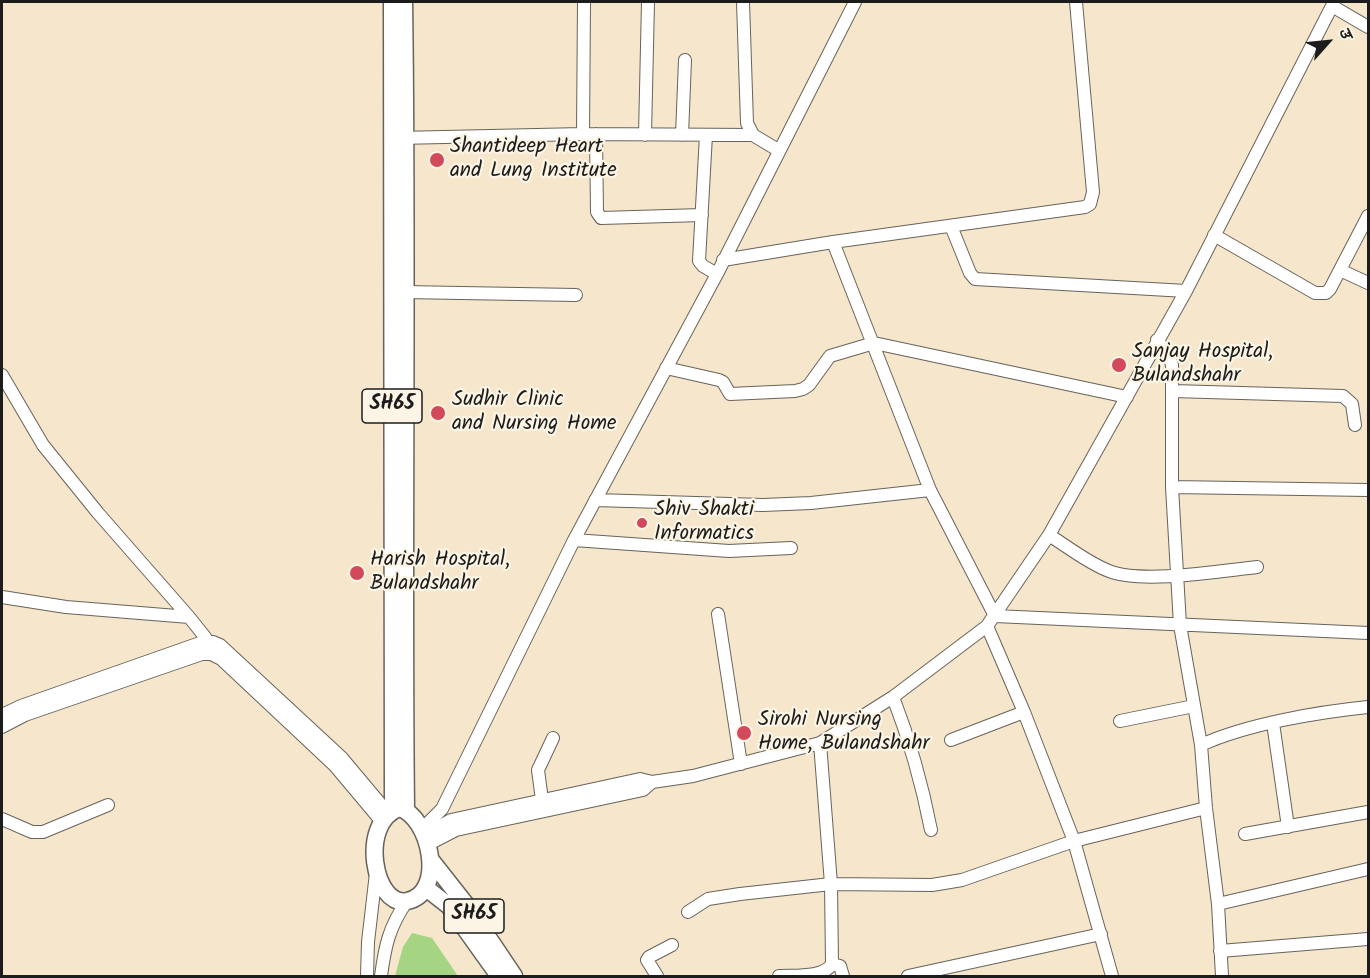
<!DOCTYPE html>
<meta charset="utf-8">
<style>
body{margin:0}
#map{position:relative;width:1370px;height:978px;overflow:hidden;background:#f5e6cc;font-family:Kalam,"Playpen Sans Deva",sans-serif}
canvas{display:block}
.frame{position:absolute;inset:0;border:3px solid #1c1c1c;pointer-events:none}
.north{position:absolute;left:1298px;top:12px;width:60px;height:60px;-webkit-text-stroke:4px #fcf5e5;paint-order:stroke;rotate:63deg;font-size:16px;font-weight:700;line-height:24px;text-align:center;color:#1c1c1c}
.north::after{content:'';display:block;margin:auto;width:21px;height:27px;background:#1c1c1c;clip-path:polygon(50% 0,100% 100%,50% 72%,0 100%)}
</style>
<div id="map">
<canvas width="1370" height="978"></canvas>
<div class="frame"></div>
<div class="north">उ</div>
</div>
<script>
const context = document.querySelector('canvas').getContext('2d');
context.lineJoin = 'round';
function fill(path, color) { context.fillStyle = color; context.fill(path, 'evenodd'); }
function trace(path, color, width, dash) { context.strokeStyle = color; context.lineWidth = width; context.lineCap = dash ? 'butt' : 'round'; context.setLineDash(dash || []); context.stroke(path); }
function label(font, color, halo, rows, align = 'center') {
  context.font = font + ' Kalam,sans-serif'; context.lineWidth = 4.5; context.setLineDash([]); context.textBaseline = 'middle'; context.strokeStyle = halo; context.fillStyle = color; for (const [text, x, y, turn = 0] of rows) {
    context.save(); context.translate(x, y); context.rotate((+turn || 0) * Math.PI / 180); context.textAlign = isNaN(turn) ? turn : align; if (halo) context.strokeText(text, 0, 0); context.fillText(text, 0, 0); context.restore();
  }
}
fill(new Path2D(`
 M412 933 432 938 458 976H395L403 947Z`), '#a5d482');
const minor = new Path2D(`
 M743 2 747 123 753 135 778 150
 M1332 6 1368 27
 M583 134 584 2
 M596 134 597 212 601 218 702 215
 M645 135 648 2
 M682 135 685 60
 M706 135 699 261 703 266 717 274
 M398 138 583 134 753 135
 M951 226 970 273 975 279 1186 291
 M1214 235 1315 293H1326L1330 289 1368 216
 M833 242 1085 207 1090 204 1093 192 1076 2
 M723 260 833 242 930 490 995 616 1368 633
 M1340 270 1368 283
 M404 292 576 295
 M1157 340 1169 355 1172 365V487L1180 625 1201 745 1206 808 1218 904 1222 976
 M666 368 719 380 723 382 730 394 795 391 803 389 809 385 830 356 874 343 1127 397
 M2 375 43 445 98 513 189 617 205 637 209 647
 M1173 391 1343 396 1352 404 1355 425
 M1172 487 1368 490
 M595 500 763 505 811 503 930 490
 M1049 535C1068 547 1088 563 1109 571 1142 584 1220 571 1257 567
 M574 540 729 551 791 548
 M2 597 66 607 189 617
 M718 614 741 764
 M987 626 1024 712 1074 841 1112 976
 M893 697C910 741 922 784 931 830
 M2 715 21 706 200 643 213 642 220 645 342 758 389 814
 M1120 721 1194 706
 M1273 723 1288 827
 M2 727 25 715 202 654H211L221 659 335 766 382 822
 M951 740 1024 712
 M1201 745C1247 724 1318 712 1368 707
 M542 800 538 770 553 738
 M2 819 32 832H43L108 805
 M421 830 442 809 574 540 717 274 855 2
 M1245 834 1368 812
 M423 836 451 820 640 779 652 782 693 776 820 743 893 697 987 626 1049 535 1186 291 1334 2
 M427 845 456 830 643 790 652 782
 M1218 904 1368 869
 M688 912 708 899 740 894 831 884 932 885 962 880 1074 841 1206 808
 M1220 951 1368 939
 M832 964 840 966 843 976
 M367 976 368 942 376 873
 M381 976C385 946 389 927 407 901
 M657 976 647 960 649 957 672 945
 M779 976C795 975 823 978 832 964L831 884 820 743
 M908 976 1101 934`);
const major = new Path2D(`
 M392 2 393 811
 M404 2C408 271 403 541 406 810
 M399 808C430 816 447 893 407 901 374 908 358 823 399 808Z
 M430 859 467 906 514 976
 M426 888 449 906 499 976`);
trace(minor, '#68635a', 14);
trace(major, '#68635a', 19);
trace(minor, '#fff', 12);
trace(major, '#fff', 16);
for (const [x, y, r, color] of [
 [437,160,8,"#d1495b"],
 [1119,365,8,"#d1495b"],
 [438,413,8,"#d1495b"],
 [642,523,6,"#d1495b"],
 [357,573,8,"#d1495b"],
 [744,733,8,"#d1495b"]
]) { const dot = new Path2D(); dot.arc(x, y, r, 0, 2 * Math.PI); context.fillStyle = color; context.fill(dot); trace(dot, '#fcf5e5', 2); }
for (const [x, y, w] of [
 [392,406,60],
 [474,916,60]
]) { const box = new Path2D(); box.roundRect(x - w / 2, y - 17, w, 34, 4.5); context.fillStyle = '#fcf5e5'; context.fill(box); trace(box, '#1c1c1c', 1.5); }
label('bold 20px', '#1c1c1c', null, [
 ["SH65",392,406],
 ["SH65",474,916]
]);
label('21px', '#1c1c1c', '#fcf5e5', [
 ["Shantideep Heart",450,148],
 ["and Lung Institute",450,172],
 ["Sanjay Hospital,",1132,353],
 ["Bulandshahr",1132,377],
 ["Sudhir Clinic",452,401],
 ["and Nursing Home",452,425],
 ["Shiv Shakti",654,511],
 ["Informatics",654,535],
 ["Harish Hospital,",370,561],
 ["Bulandshahr",370,585],
 ["Sirohi Nursing",758,721],
 ["Home, Bulandshahr",758,745]
], 'left');
</script>
